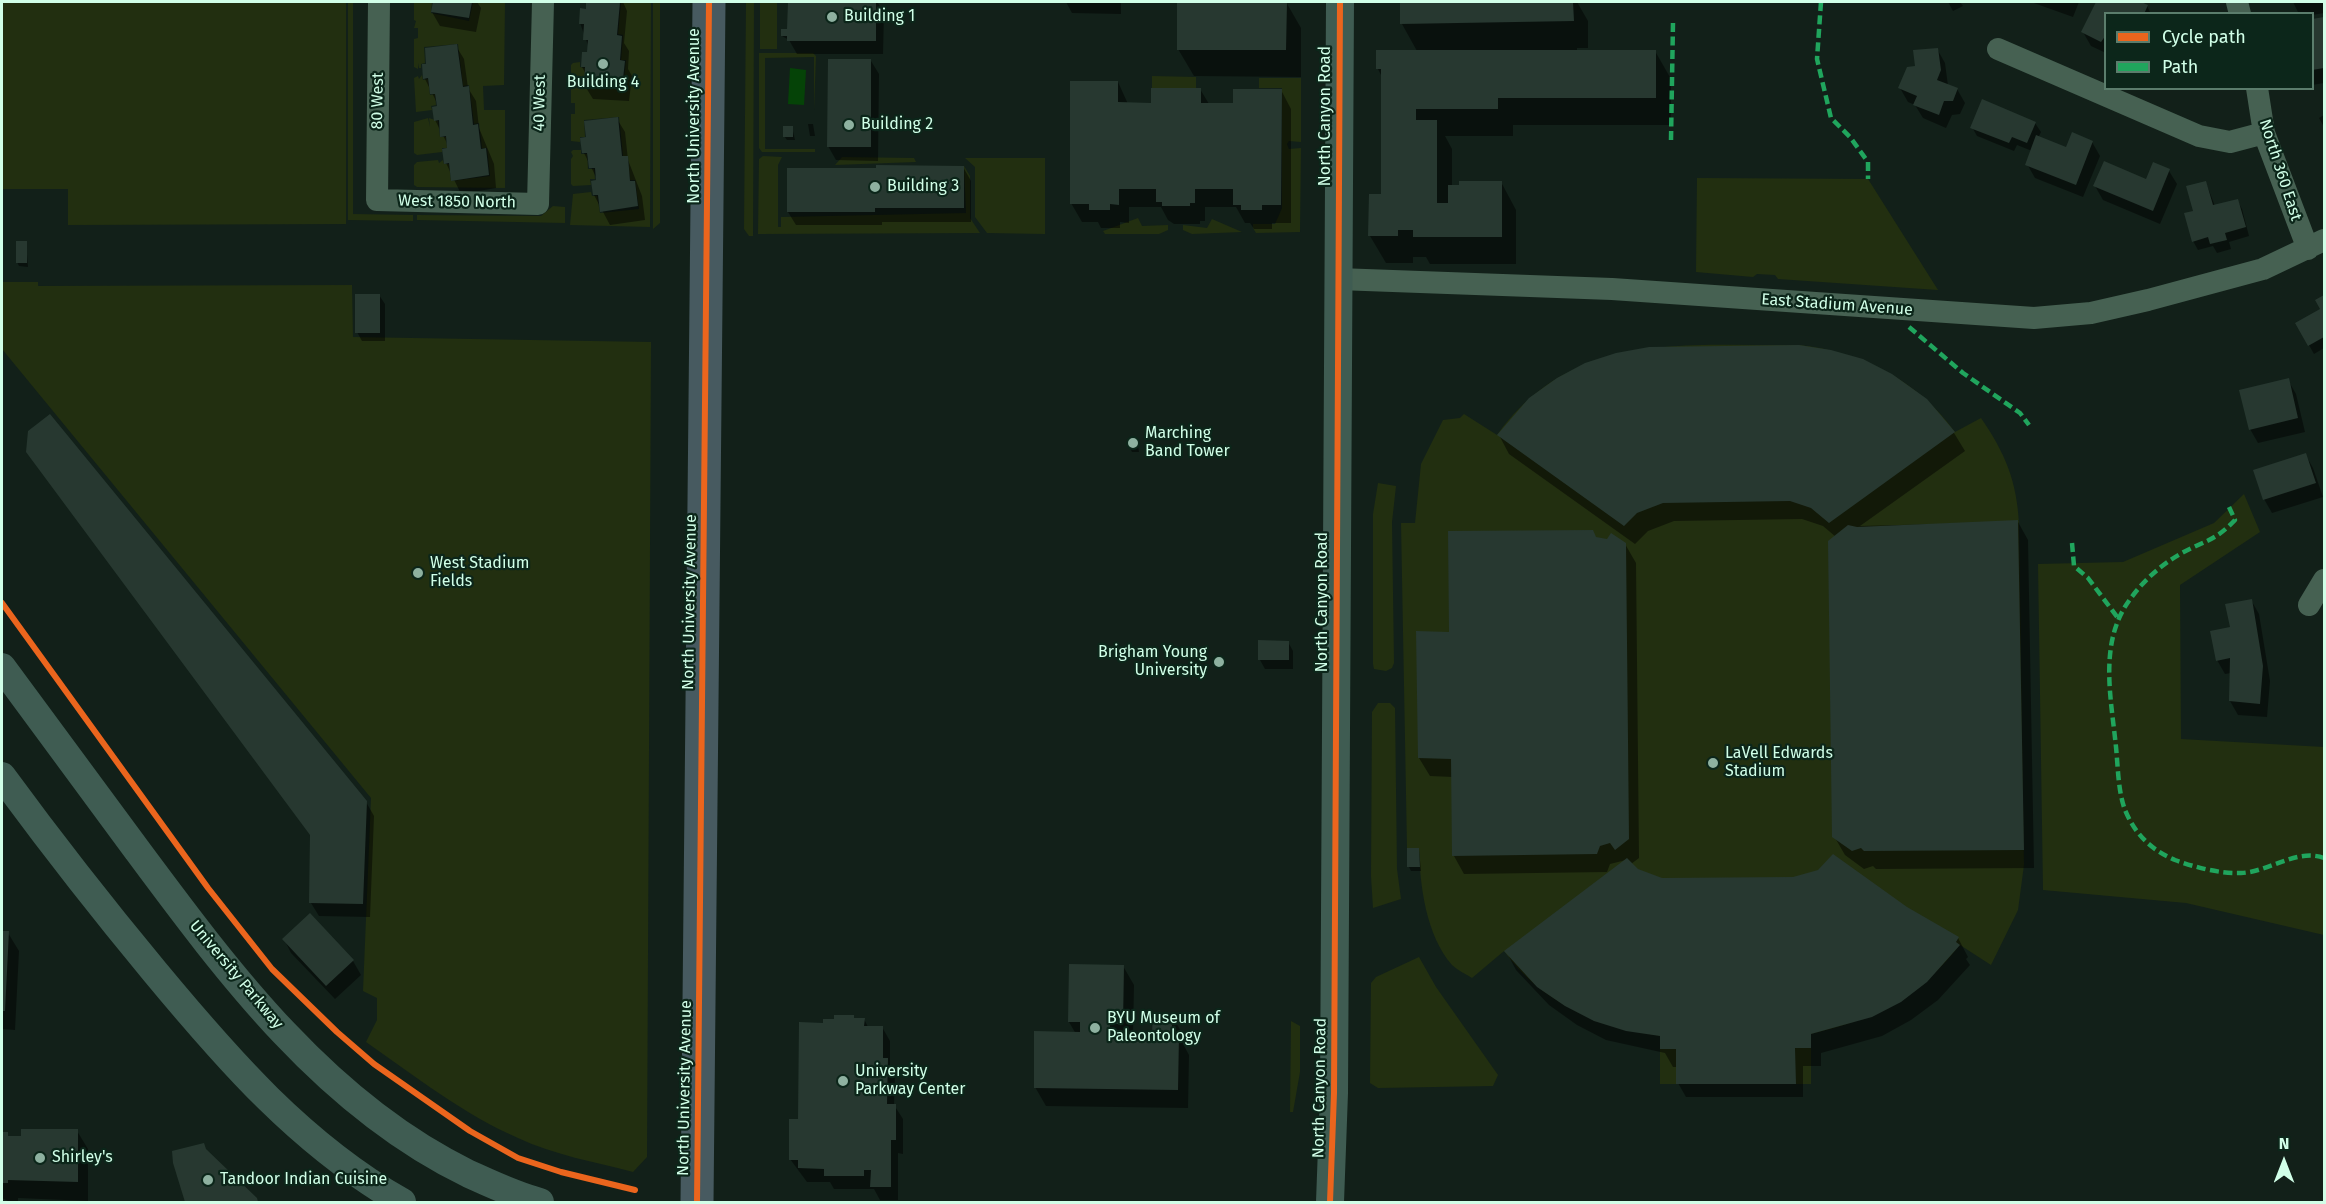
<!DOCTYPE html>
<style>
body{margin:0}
#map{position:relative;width:2326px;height:1204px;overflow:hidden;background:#122019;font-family:"Fira Sans",sans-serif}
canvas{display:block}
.frame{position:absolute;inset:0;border:3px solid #d1ffe8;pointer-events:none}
.legend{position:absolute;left:2104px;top:12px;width:210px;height:78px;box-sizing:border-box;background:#0c261a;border:2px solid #5b7d6c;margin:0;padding:8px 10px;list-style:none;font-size:18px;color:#d1ffe8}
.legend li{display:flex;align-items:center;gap:12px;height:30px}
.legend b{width:30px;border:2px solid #5b7d6c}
.north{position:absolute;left:2254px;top:1132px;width:60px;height:60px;-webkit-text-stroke:4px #0c261a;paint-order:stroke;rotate:0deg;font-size:16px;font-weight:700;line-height:24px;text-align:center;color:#d1ffe8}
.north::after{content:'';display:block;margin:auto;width:21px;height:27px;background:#d1ffe8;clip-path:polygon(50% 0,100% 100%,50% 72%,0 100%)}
</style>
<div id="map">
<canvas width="2326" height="1204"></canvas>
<div class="frame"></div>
<ul class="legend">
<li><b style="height:8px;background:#eb651d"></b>Cycle path</li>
<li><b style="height:8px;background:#20a55d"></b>Path</li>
</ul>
<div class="north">N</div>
</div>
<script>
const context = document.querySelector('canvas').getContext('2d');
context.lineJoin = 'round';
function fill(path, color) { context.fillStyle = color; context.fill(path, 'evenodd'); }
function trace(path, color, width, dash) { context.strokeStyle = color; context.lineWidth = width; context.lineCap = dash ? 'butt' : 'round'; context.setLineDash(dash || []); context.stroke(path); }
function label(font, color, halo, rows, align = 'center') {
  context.font = font + ' "Fira Sans",sans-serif'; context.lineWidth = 4.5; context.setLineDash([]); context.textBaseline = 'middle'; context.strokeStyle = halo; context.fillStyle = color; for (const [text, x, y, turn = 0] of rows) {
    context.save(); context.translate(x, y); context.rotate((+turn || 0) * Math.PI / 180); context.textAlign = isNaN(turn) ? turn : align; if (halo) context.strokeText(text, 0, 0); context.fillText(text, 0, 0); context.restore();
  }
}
fill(new Path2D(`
 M2 2H346V224L68 225V189H2Z
 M348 2H353V214L413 215V221L348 220Z
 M414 2H432L431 13 469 21 473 2H505L504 85 483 86 484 110H505V188L417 187 414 185V165L417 162 438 160 439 163 443 160 444 164H449L451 181 490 176 487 148H482L479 123 474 124 469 85 463 86 458 44 424 47 425 63 421 64V68H419L418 63V69L414 67V39L418 38V28H414L416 21 414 20Z
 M621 2H651L650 227 570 225 573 194 591 192 592 196H597L600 213 639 209 635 180H630L628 156H623L619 117 584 120 585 137H580V142L571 141V114H575V103H571V65L573 63 580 62V67L585 68 584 86 623 89 626 60H621L623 35 618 34Z
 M653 2H660V223L653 229Z
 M746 2H754L753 236H749L744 229Z
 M760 2H777V49H760Z
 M759 53H813L816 56 814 110V57L765 58V149H815V152H762L759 148Z
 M422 75 423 80 428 79 430 95 435 94 436 105 431 106 432 110 416 112 414 78 418 76 419 79Z
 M1152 76 1196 77V88H1152Z
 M1259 78H1301V142L1289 141 1287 144 1289 149 1301 148 1300 232 1256 233 1253 228V224H1275L1282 208V88H1259Z
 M428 118 430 127 429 118 438 121 440 137H446L447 148H442V152L417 155 414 153V122Z
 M573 150H581V154H587L588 169H594L595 179H590L591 185 573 186 571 184V159L573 156 571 152Z
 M763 156 782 157 778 165V227H781V217L966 213 964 166 970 176V218L980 233 758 234 759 159Z
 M842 157 914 158 916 162 835 165Z
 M965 158H1045V234L987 233 975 217V167Z
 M1697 178 1868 179 1938 290 1778 279 1775 275 1757 274 1753 277 1696 272Z
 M553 206 565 207V223L417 220V215L541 216Z
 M1138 218 1142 226 1168 225V230L1159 234H1105L1103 231Z
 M1212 219 1242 232 1192 234 1183 230V225L1207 228Z
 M2 282H38V286L352 285 353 337 651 342 647 1157 633 1172C595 1162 554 1155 518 1138 463 1114 415 1076 366 1042L377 1020V998L363 991 371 798 2 349Z
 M1799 345C1862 352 1917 380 1955 432L1981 418C2005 453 2017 481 2019 524L2024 865 2018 910 1991 965 1960 945C1917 999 1876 1019 1811 1034V1084H1660V1036C1598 1026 1542 1004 1504 951L1472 978C1466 974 1457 970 1452 965 1426 935 1420 886 1419 849L1407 848 1401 523H1415L1421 464 1443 420 1460 418 1464 414 1497 435C1572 330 1685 346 1799 345Z
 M1378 483 1396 486 1392 522 1394 663 1392 668 1386 671 1374 669 1373 664V514Z
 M2244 494 2260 532 2180 585 2181 739 2324 747V935L2186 903 2043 890 2038 564 2123 562 2214 523Z
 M1378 703H1390L1395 708 1397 869 1401 899 1373 908 1371 876 1372 712Z
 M1419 957 1436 987 1498 1075 1493 1086 1378 1088 1370 1083 1371 983 1376 977Z
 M1291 1021 1300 1026V1072L1293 1112H1290Z`), '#222f10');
fill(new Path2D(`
 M790 68 806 70 804 105 788 104Z`), '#054307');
fill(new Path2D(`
 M434 2H477L481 8 476 32 440 26 432 12Z
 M586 2H623L627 11 624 43 629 51 628 69 632 76 629 101 593 99 585 86 586 74 582 67 589 48 580 23 587 11Z
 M789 2H877L884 12 883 54H797L789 40 782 36 789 35Z
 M1066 2H1121V14L1072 13Z
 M1178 2H1286L1301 28V77L1194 76 1178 49Z
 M1401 2H1577L1588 21V48H1577V51H1655L1671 79V125H1513V136H1445L1452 149V187L1501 182 1516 210V264H1430L1426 257H1413V263H1386L1370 236 1382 196V77L1378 69 1417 51 1402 24Z
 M1948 2H1960L1963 6 1953 11Z
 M2031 2H2079L2073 17Z
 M2097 2H2137L2147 6 2151 14H2106V53L2091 46 2083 32Z
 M2324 2V13L2312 15 2299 14 2293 2Z
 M2324 18V83L2312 85V20Z
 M456 46 464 59 468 88 476 101 479 128 494 164 496 188 461 194 446 163 450 149 435 120 438 105 425 79 428 65Z
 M1937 49 1945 63 1948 86 1957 89 1965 103 1960 114 1952 115 1946 128 1923 118 1915 105 1908 102 1900 88Z
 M871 61 879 74 878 161 836 160 828 146Z
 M1118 82 1128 104H1152L1200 89 1209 104H1235L1281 90 1291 109V223H1272V229H1254L1250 223H1245L1236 207H1205V221H1200V224H1174L1168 220 1161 207H1129V223L1120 222V228H1101L1098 222H1082L1071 203Z
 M2324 115V127L2319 118Z
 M617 119 625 132 628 160 642 196 645 220 610 225 594 195 598 181 584 153 587 139Z
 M2035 123 2041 132 2038 138 2067 149 2092 142 2100 156 2083 197 2035 178 2027 164 2032 151 2017 145 2014 151 1977 136 1972 127Z
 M808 124H813L815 136H810Z
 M792 127 795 140H787L784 136Z
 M2154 164 2169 171 2177 184 2160 224 2103 200 2095 186 2147 181Z
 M963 167 971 181V222H882V225H796L788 212Z
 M2206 183 2215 206 2237 200 2242 209 2249 236 2229 242 2231 249 2217 253 2213 246 2198 250 2193 241Z
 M26 242 28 267 19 266 17 262Z
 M379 295 385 304V341H362L357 332Z
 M2324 297V348L2314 354 2297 324 2322 310 2317 301Z
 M2288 380 2296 394 2305 432 2258 443 2250 429Z
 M1926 400 1954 433 1965 451 1860 526 2018 522 2028 540 2034 868 1876 869 1873 866 1864 869 1845 855 1834 836 1836 537 1823 526 1802 519 1674 521 1648 531 1635 544 1509 454 1499 435Z
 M1137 440 1139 452H1132L1130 448Z
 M28 452 366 802 374 816 370 917 319 916 311 903 312 837Z
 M2305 454 2313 468 2323 497 2272 513 2264 499Z
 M1596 538 1625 544 1636 563 1639 858 1631 864 1637 870 1661 880 1906 908 1958 938 1968 957 1966 959 1970 965 1938 1000 1911 1020 1882 1036 1821 1053V1066H1803V1097H1686L1678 1083V1067H1673L1665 1053 1606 1040 1577 1025 1549 1005 1516 970 1506 951 1626 860 1610 864 1607 872 1464 874 1454 856 1453 777 1430 776 1419 758 1451 633Z
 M2251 600 2259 614 2270 681 2267 717 2238 715 2230 701 2231 673 2225 674 2217 660 2231 628Z
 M1288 642 1293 651V669H1265L1260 660Z
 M1419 850 1421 871H1411L1409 867Z
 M310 915 353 961 361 975 335 999 291 953 284 939Z
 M2 932 8 933 19 951 15 1030 2 1029Z
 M1123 966 1134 985 1133 1035H1154L1171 1014 1182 1033V1042L1189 1055 1188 1108 1046 1106 1035 1087 1076 1034 1069 1022Z
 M864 1019 868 1027H882L890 1041V1065L895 1074 894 1105 903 1119V1154L898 1153V1200H880L874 1189H834L830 1182H807L790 1159 825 1024Z
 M2 1131 10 1138 77 1131 88 1149V1201L18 1198V1201H8L2 1198Z
 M209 1154 257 1202H186L174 1162Z`), '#0007');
fill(new Path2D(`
 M433 2H472L469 18 431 12Z
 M586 2H620L617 35 622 36 620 60 625 61 622 88 584 86 585 67H581L582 52H587L588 40H583L584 24H579L580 8 586 9Z
 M788 2H876V41H787V36H781V29H787Z
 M1177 2H1287L1286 50H1177Z
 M1400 2H1573L1574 21 1400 24Z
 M2096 2H2141L2148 5 2144 14H2106V35L2101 42 2081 32Z
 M2324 17V68L2312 70V19Z
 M457 44 463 87 469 86 473 125 478 124 481 149 486 148 489 175 451 181 449 163 444 164 443 156 442 149 447 148 446 136 440 137 439 120 434 121 432 107 437 106 435 94H430L428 78 423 79 422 64H426L425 48Z
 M1938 48 1941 70 1937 80 1958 88 1953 101H1944L1939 115 1913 105 1917 96 1898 88 1907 67 1915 66 1913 50Z
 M1376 50H1656V98H1498V109H1416V120H1437V203H1448V185H1459V181H1502V237H1413V230H1398V236H1368L1369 194H1381V69H1376Z
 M828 59H871V147H827Z
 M1070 81H1118V102L1151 103V88H1201V103H1233V89H1282L1281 205H1262V210H1241V205H1233V189H1195V203H1190V206H1162V202H1156V189H1119V205L1110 204V210H1089V204H1070Z
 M1982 99 2036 122 2027 143 2012 137 2009 143 1970 128Z
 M618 117 622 156H628L630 181H635L638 206 600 212 598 195H593L591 181 596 180 595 168H589L587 153H582L580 138 586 137 584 121Z
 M783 126H793V137H783Z
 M2072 132 2093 141 2076 185 2025 165 2036 135 2066 147Z
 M2104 161 2146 179 2153 162 2170 169 2153 211 2093 186Z
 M876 165 964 166V208H875V212H787V168H876Z
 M2206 181 2213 205 2238 199 2246 227 2225 233 2227 240 2210 244 2208 237 2192 242 2184 213 2193 211 2186 186Z
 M16 241H27V263H16Z
 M355 294H380V333H355Z
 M2324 295V337L2308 346 2295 323 2320 309 2315 300Z
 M1799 345 1831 350 1863 359 1892 374 1927 399 1955 432 1829 523 1811 508 1790 501 1663 503 1637 513 1624 526 1497 435 1529 398 1557 378 1585 363 1616 353 1649 347Z
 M2289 378 2298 418 2249 430 2239 390Z
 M50 414 367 801 363 904 309 903 310 835 26 452 28 431Z
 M1129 438H1138V448H1129Z
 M2306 453 2316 483 2263 500 2253 470Z
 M2018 520 2024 850 1864 851 1861 848 1852 851 1832 837 1828 541 1848 525 1857 527Z
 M1593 530 1596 537 1607 539 1611 533 1626 543 1629 839 1615 850 1610 843 1600 846 1597 854 1452 856 1451 759 1418 758 1416 631 1449 632 1448 531Z
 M2252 599 2263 666 2260 704 2229 701 2230 658 2216 661 2210 631 2230 627 2225 604Z
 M1258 640 1289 641V660H1258Z
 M1407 848H1419L1420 867H1407Z
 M1833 854 1907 907 1959 937 1956 942 1960 945 1927 982 1901 1002 1872 1017 1811 1034V1048H1795L1796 1084H1676V1049H1660V1036L1626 1031 1594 1021 1565 1006 1537 987 1504 951 1627 858 1638 869 1662 878 1793 877 1818 870Z
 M310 913 354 960 326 986 282 939Z
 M2 931H9L5 1011H2Z
 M1069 964 1124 965 1123 1024H1110V1033H1152L1153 1013H1172V1035H1179L1178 1090 1034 1088V1031L1080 1032V1022H1068Z
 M834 1015H854V1018H865L864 1026H883V1058H888L887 1104H896V1140H891V1187H870L871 1170H864V1176H824V1169L798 1168V1160H789V1119H798L799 1022 823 1023V1019H834Z
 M21 1129H78V1182L8 1180V1183H2V1132H8V1136H21Z
 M204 1143 206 1149 257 1198 258 1202H185L173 1163 172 1151Z`), '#273830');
trace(new Path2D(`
 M379 2 377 200 538 204 543 2
 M2237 2 2240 14
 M1998 49 2199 136 2230 142 2264 133
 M2257 88 2264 133 2308 249
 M1338 279 1612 289 2034 318 2091 313 2148 300 2263 269 2324 240
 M2309 605 2324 580`), '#466152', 22);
trace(new Path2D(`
 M2 667C47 728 92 789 137 850 229 974 326 1105 469 1174 491 1184 516 1196 540 1202
 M2 776C51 843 102 908 155 972 228 1060 302 1145 402 1202
 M1330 1202 1334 1093 1340 2`), '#3f5c52', 28);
trace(new Path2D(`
 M697 1202 709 2`), '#475a60', 33);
trace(new Path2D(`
 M1821 2 1817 59 1831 118 1850 137 1868 162V179
 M1671 140 1673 22
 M1909 327 1963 373 2020 413 2029 425
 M2229 507 2235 520C2215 541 2206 540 2182 553 2162 564 2144 580 2131 598 2098 641 2111 697 2116 747 2118 767 2118 791 2125 810 2135 834 2151 850 2175 860 2194 867 2220 874 2241 873 2269 872 2297 848 2324 858
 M2072 543 2074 566 2088 578 2118 618`), '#20a55d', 4.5, [9, 4.5]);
trace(new Path2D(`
 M2 603 208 888 272 969 337 1032 374 1064 470 1131 518 1158 561 1172 635 1190
 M697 1202 709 2
 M1330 1202 1334 1093 1340 2`), '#eb651d', 6);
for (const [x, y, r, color] of [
 [832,17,6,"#8eb1a0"],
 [603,64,6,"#8eb1a0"],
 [849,125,6,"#8eb1a0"],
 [875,187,6,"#8eb1a0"],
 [1133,443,6,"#8eb1a0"],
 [418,573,6,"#8eb1a0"],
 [1219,662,6,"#8eb1a0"],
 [1713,763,6,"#8eb1a0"],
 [1095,1028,6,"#8eb1a0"],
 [843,1081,6,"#8eb1a0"],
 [40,1158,6,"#8eb1a0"],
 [208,1180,6,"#8eb1a0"]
]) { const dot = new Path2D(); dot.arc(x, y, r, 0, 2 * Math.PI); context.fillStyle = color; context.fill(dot); trace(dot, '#0c261a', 2); }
label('16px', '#d1ffe8', '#0c261a', [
 ["Building 1",844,17],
 ["Building 4",603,83,"center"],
 ["Building 2",861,125],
 ["Building 3",887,187],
 ["Marching",1145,434],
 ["Band Tower",1145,452],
 ["West Stadium",430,564],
 ["Fields",430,582],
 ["Brigham Young",1207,653,"right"],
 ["University",1207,671,"right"],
 ["LaVell Edwards",1725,754],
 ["Stadium",1725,772],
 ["BYU Museum of",1107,1019],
 ["Paleontology",1107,1037],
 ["University",855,1072],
 ["Parkway Center",855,1090],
 ["Shirley's",52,1158],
 ["Tandoor Indian Cuisine",220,1180]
], 'left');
label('16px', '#d1ffe8', '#0c261a', [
 ["80 West",378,101,-89],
 ["40 West",540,103,-89],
 ["North University Avenue",695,116,-90],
 ["North Canyon Road",1326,116,-90],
 ["North 360 East",2280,170,72],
 ["West 1850 North",457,202,1],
 ["East Stadium Avenue",1837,305,4],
 ["North University Avenue",690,602,-89],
 ["North Canyon Road",1323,602,-90],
 ["University Parkway",236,975,50],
 ["North University Avenue",685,1088,-89],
 ["North Canyon Road",1320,1088,-89]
]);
</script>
